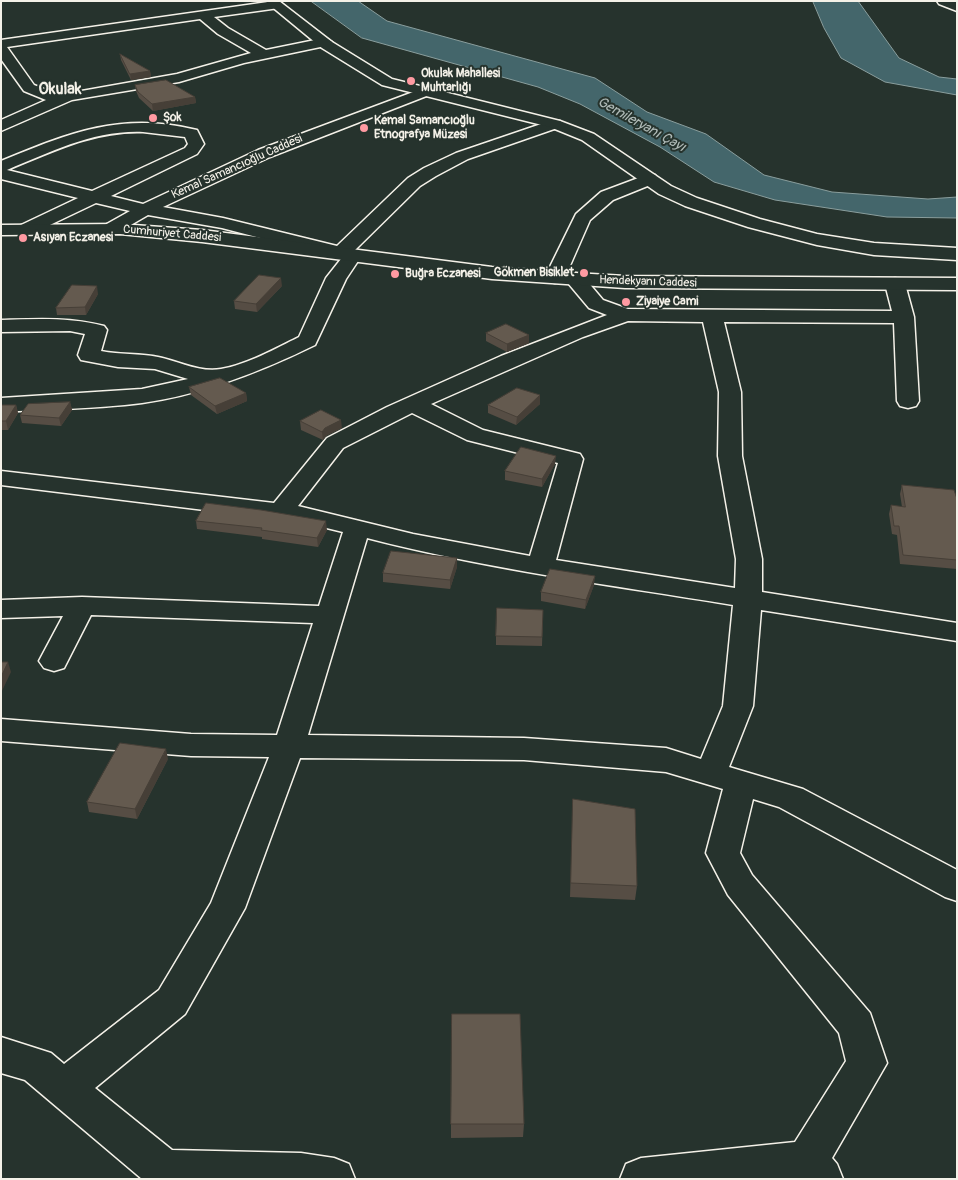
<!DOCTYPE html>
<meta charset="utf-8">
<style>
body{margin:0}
#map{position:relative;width:958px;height:1180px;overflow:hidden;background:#26332d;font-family:Pangolin,sans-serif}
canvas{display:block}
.frame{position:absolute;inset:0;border:2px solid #f4f1e8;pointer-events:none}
</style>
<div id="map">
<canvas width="958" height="1180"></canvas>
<div class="frame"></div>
</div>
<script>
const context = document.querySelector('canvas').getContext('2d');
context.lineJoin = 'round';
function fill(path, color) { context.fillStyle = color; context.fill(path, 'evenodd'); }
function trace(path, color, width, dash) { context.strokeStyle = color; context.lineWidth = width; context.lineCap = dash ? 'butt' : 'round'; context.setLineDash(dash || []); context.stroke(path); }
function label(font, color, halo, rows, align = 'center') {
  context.font = font + ' Pangolin,sans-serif'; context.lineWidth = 4; context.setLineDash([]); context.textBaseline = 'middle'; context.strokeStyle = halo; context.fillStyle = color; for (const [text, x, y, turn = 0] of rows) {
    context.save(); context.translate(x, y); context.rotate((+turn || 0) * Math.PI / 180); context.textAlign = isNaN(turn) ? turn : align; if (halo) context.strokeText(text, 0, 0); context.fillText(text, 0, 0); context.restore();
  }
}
const water = new Path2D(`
 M311 1H358L387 21 595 78 647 112 706 134 764 175 832 192 928 199 957 197V218L887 217 775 200 714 182 660 147 580 104 538 87 362 38Z
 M813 1H858L899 58 939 77 957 79V95L885 82 841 58 824 28Z`);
fill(water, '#44666b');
trace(water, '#8a9e9d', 1);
const minor = new Path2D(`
 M275 1 281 5 279 8 214 17 228 28 266 50 325 38 332 42 330 45 244 63 179 82 72 100 1 131V120L46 100 24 91 1 59V40ZM200 19 218 34 251 53 177 74 59 95 34 85 7 47Z
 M424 88 429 89 431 92 429 95 270 157 163 207 223 218 337 246 408 178 424 168 456 153 550 121H560L563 124 560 127 468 159 436 176 420 186 355 250 360 251 362 255 346 279 315 345C262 371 201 395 142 403 96 409 48 409 1 412V398L142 389 188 379 155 369 118 367 81 360 78 355 85 334 70 331 1 332V320C36 319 70 317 104 326L107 330 101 351C120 355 139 353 158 357 178 361 200 373 221 369 246 365 277 348 299 337L326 278 341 259 222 228 148 215 117 233 111 234 105 233 102 229 105 225 130 211 96 203 31 234 25 235 19 234 16 230 19 226 78 198 1 179V161C69 133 122 111 197 130L204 144 197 154 111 196 143 204 258 150ZM143 132 185 137 188 144 185 148 92 191 7 170C51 152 94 130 143 132Z
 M649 174 655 175 657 179 655 183 613 200 590 220 565 277 562 281 555 283 548 281 545 277 576 214 601 192Z
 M575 273 582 275 603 300 628 309 892 311 885 284 888 280 895 278 902 280 905 284 914 317 919 401 916 406 908 408 900 406 897 401 894 323 724 322 741 392 742 456 762 559V592L957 623V641L761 610 753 706 729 767 803 789 957 870V901L945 897 779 807 753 799 740 853 752 875 870 1013 887 1063 832 1158 837 1164 843 1179H620L626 1164 641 1158 795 1142 846 1061 839 1033 728 895 706 853 723 789 666 772 524 760 300 758 245 908 185 1014 95 1088 172 1150 301 1153 334 1158 349 1164 355 1179H142L25 1080 1 1073V1037L51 1053 64 1064 159 990 211 903 269 757 191 756 1 741V719L191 734 277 735 313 623 91 615 64 668 54 671 44 668 39 661 63 616 1 618V600L82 597 319 606 343 532 302 522 1 485V471L274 503 327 438 387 407 501 356 607 315 589 308 568 283 565 279 568 275ZM628 321 703 322 719 392 718 456 736 559 735 588 556 560 583 459 580 454 483 430 431 404 583 337ZM412 413 467 440 558 463 530 556 413 534 298 506 343 448ZM367 538C487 569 611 585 733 605L723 706 701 759 666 748 524 738 308 735Z`);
const major = new Path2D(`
 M265 1H279L332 42 392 79 560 121 594 134 671 186 697 198 760 219 817 234 874 243 957 248V260L874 255 817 245 748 227 685 206 659 194 582 140 550 127 382 85 322 48Z
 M120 224 202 230 492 267 575 273 625 276 957 278V290L625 288 492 279 202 242 120 234 1 235V225Z`);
const highway = new Path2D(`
 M937 1 957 2V11L939 4Z`);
trace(minor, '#f4f1e8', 3);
trace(major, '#f4f1e8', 3);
trace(highway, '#f4f1e8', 3);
fill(minor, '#26332d');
fill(major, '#26332d');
fill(highway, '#26332d');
fill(new Path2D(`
 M120 54 150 71 151 77 131 80 121 60Z
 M135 85 195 97 196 103 153 111 139 98 136 91Z
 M282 286 257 312 235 309 234 301Z
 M98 294 86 315H57L56 308Z
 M486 333 529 335V343L507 352 486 341Z
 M189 387 246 393 247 401 217 414 191 395Z
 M540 395V404L516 425 488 413V405Z
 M70 402 72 410 61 426 22 423 20 415Z
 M1 405H16L18 413 8 430H1Z
 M300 421 342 428 326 436 323 440 301 430Z
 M555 464 542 487 505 480V471Z
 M902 485 957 499V569L900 564 897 535 892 534 889 514 891 505 902 507 900 494Z
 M196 521 327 530 318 547 262 539V537L197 529Z
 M457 567 450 589 383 582V573Z
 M594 585 585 609 541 601V592Z
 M543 610 542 646 496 645V636Z
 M168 759 137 819 89 812 87 802Z
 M573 799 637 886 635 900 570 897Z
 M451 1124H524L523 1137 451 1138Z`), '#564d44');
fill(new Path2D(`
 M150 71 151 77 131 80 130 74Z
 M195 97 196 103 153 111 152 104Z
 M281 278 282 286 257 312 256 304Z
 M97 286 98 294 86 315 85 307Z
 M529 335V343L507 352V344Z
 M246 393 247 401 217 414 215 406Z
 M540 395V404L516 425 517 417Z
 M70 402 72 410 61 426 59 418Z
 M16 405 18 413 8 430 6 421Z
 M341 420 342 428 326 436 323 440 322 432 325 428Z
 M556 456 555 464 542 487V479Z
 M326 521 327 530 318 547 317 538Z
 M457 558V567L450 589V580Z
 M595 576 594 585 585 609 586 600Z
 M8 662 11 672 1 693V677Z
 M166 749 168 759 137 819 135 809Z`), '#463f37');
const building = new Path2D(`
 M120 54 150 71 130 74Z
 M166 80 195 97 152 104 138 92 135 85Z
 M259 275 281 278 256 304 234 301Z
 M72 285 97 286 85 307 56 308Z
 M506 324 529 335 507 344 486 333Z
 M220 378 246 393 215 406 189 387Z
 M517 388 540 395 517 417 488 405Z
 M70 402 59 418 20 415 28 404Z
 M1 405H16L6 421H1Z
 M321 410 341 420 325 428 322 432 300 421Z
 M521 447 556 456 542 479 505 471Z
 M902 485 954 490 957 499V560L903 555 899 526H894L891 505 905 507Z
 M206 503 261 510 326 521 317 538 261 530 262 528 196 521Z
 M391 551 457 558 450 580 383 573Z
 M550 569 595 576 586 600 541 592Z
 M497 608 543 610 542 637 496 636Z
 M1 662H8L1 677Z
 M120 743 166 749 135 809 87 802Z
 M573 799 635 809 637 886 571 883Z
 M452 1014H520L524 1124H451Z`);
fill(building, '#645a4f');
trace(building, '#463f37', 1);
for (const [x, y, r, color] of [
 [411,81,5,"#ff9aa2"],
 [153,118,5,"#ff9aa2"],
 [364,128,5,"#ff9aa2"],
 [23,238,5,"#ff9aa2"],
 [584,273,5,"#ff9aa2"],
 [395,274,5,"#ff9aa2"],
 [626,302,5,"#ff9aa2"]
]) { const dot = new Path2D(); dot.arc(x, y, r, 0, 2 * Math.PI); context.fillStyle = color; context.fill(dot); trace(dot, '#26332d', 2); }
label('bold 12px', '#f4f1e8', '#26332d', [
 ["Okulak Mahallesi",421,74],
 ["Muhtarlığı",421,88],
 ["Şok",163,118],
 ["Kemal Samancıoğlu",374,121],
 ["Etnografya Müzesi",374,135],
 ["Asıyan Eczanesi",33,238],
 ["Gökmen Bisiklet",574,273,"right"],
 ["Buğra Eczanesi",405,274],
 ["Ziyaiye Cami",636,302]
], 'left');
label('12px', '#f4f1e8', '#26332d', [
 ["Kemal Samancıoğlu Caddesi",237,167,-24],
 ["Cumhuriyet Caddesi",172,234,5],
 ["Hendekyanı Caddesi",648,282,2]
]);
label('italic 14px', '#aeb9b6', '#26332d', [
 ["Gemileryanı Çayı",641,125,29]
]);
label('bold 16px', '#f4f1e8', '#26332d', [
 ["Okulak",60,90]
]);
</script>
